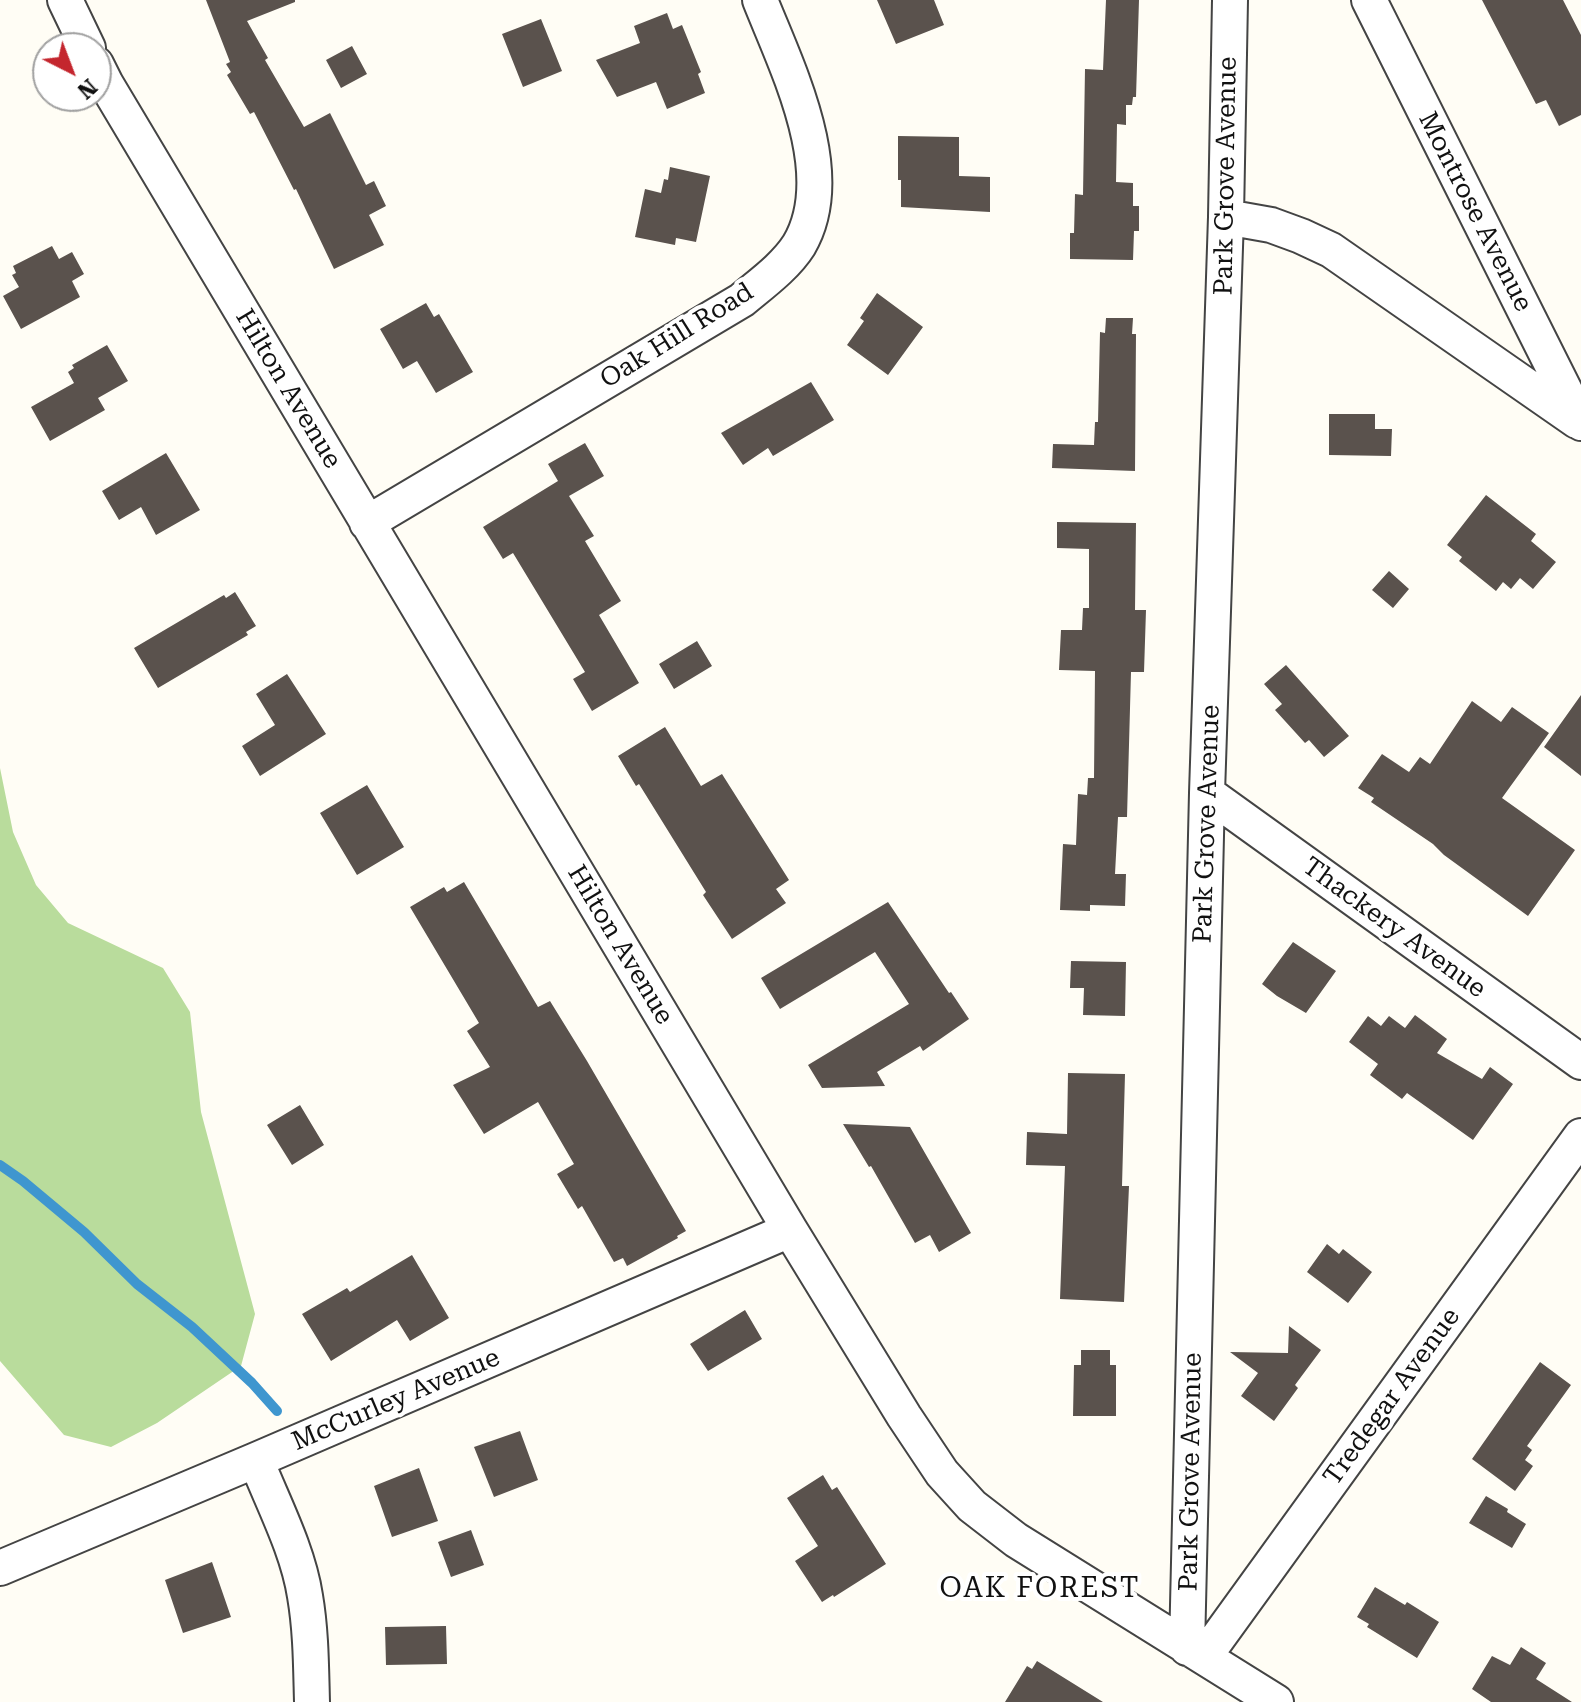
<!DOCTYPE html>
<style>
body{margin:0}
#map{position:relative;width:1581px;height:1702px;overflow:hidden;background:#fffdf5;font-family:"Roboto Serif",serif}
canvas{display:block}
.north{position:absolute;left:32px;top:32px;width:80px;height:80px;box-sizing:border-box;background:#fff;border:2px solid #a0a0a0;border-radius:50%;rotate:138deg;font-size:22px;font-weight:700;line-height:32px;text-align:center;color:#111}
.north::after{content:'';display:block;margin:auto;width:28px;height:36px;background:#c4262e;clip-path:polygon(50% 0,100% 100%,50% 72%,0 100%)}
</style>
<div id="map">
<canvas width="1581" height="1702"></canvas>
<div class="north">N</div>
</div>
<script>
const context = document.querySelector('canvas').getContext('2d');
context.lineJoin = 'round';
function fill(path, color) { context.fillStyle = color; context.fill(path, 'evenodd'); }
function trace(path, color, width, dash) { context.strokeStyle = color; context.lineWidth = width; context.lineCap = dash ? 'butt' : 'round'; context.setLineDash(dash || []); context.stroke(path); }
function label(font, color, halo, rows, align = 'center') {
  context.font = font + ' "Roboto Serif",serif'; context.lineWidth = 8; context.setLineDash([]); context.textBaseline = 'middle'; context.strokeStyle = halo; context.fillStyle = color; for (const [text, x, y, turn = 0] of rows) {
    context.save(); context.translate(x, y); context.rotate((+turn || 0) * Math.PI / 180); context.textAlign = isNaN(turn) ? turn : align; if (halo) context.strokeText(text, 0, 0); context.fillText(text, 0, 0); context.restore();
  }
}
fill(new Path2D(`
 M0 768 13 832 36 885 68 923 163 968 190 1012 201 1112 255 1314 241 1366 157 1423 111 1447 64 1435 0 1361Z`), '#b9dc9c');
trace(new Path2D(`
 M0 1165 23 1181 84 1232 137 1284 192 1327 252 1383 277 1411`), '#3f96cf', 10);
fill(new Path2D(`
 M206 0H295V2L247 21 268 58 265 60 304 127 330 113 366 185 374 181 386 206 369 215 384 245 334 269 296 189 294 190 254 112 250 114 227 75 231 72 226 64 230 62Z
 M877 0H934L944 25 896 44Z
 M1106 0H1139L1136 97H1133L1132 105H1126V125L1117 124 1116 182 1133 183V206H1139V231H1134L1133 260 1070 259V233H1074L1075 194 1083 195 1085 69 1103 70Z
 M1482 0H1563L1581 35V115L1559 126 1546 100 1536 104Z
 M667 13 673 29 682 25 701 72 698 74 705 93 667 109 656 82 617 97 596 60 640 43 634 26Z
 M541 19 562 71 523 87 502 34Z
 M352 46 367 74 341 88 326 60Z
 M898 136 959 137V176L990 177V212L901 207V180H898Z
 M670 167 710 176 696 242 676 238 675 245 635 237 645 189 661 193 664 179 668 180Z
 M52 246 59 259 72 252 84 274 72 281 80 297 21 329 3 296 19 287 12 275 16 273 13 266Z
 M877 293 923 327 888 375 847 345 864 321 860 318Z
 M426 303 434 317 439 314 473 372 436 393 417 361 403 369 380 329Z
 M1106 318H1133L1132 334H1136L1135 471 1052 468 1053 444 1094 445 1095 422H1098L1100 332 1105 333Z
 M107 345 128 381 98 398 105 410 50 441 31 407 74 383 68 372 74 368 72 365Z
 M811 382 834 420 773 456 768 448 743 465 721 433Z
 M1329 414H1375V429H1392L1391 456 1329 455Z
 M585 443 604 476 569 496 594 536 585 541 621 601 599 615 639 683 592 711 573 679 585 672 513 553 503 559 483 527 558 481 548 464Z
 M166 453 200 510 156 535 141 507 119 520 102 491Z
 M1486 495 1536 534 1531 541 1556 562 1533 589 1520 578 1511 589 1503 582 1496 591 1459 561 1462 557 1447 545Z
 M1057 522 1136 523 1135 610H1146L1144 672H1131L1127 817H1118L1115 874H1126L1125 906 1090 905V911L1060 910 1063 844 1076 845 1078 794 1087 795 1088 778H1094L1095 671 1059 670 1061 630H1082L1083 608H1089V549L1057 548Z
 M1389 571 1409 589 1393 608 1372 590Z
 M235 592 256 626 246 632 248 635 158 688 134 648 224 595 226 598Z
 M697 641 712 666 674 689 659 664Z
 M1286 665 1349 736 1324 757 1309 740 1305 743 1275 710 1282 704 1264 684Z
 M287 674 326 734 260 776 242 746 275 725 256 694Z
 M1581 695V776L1544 747Z
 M1472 701 1501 722 1512 707 1549 733 1502 798 1575 850 1528 916 1444 855 1433 844 1371 802 1374 798 1358 788 1382 754 1409 772 1420 757 1430 764Z
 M665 727 701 786 722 774 789 880 776 889 786 903 732 939 703 895 706 892 639 784 636 786 618 756Z
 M367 785 404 847 357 875 320 813Z
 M464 882 538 1007 550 1001 587 1061 686 1231 677 1236 678 1238 627 1266 623 1258 614 1262 582 1206 578 1209 557 1174 574 1164 538 1102 484 1134 453 1085 490 1067 467 1031 479 1023 410 907 444 887 447 892Z
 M888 902 949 993 951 992 969 1019 923 1051 920 1046 877 1072 885 1086 822 1088 808 1065 909 1004 875 952 780 1009 761 978Z
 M1293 942 1336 971 1306 1013 1277 996 1262 984Z
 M1071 961 1126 962 1125 1016 1083 1015 1084 988H1070Z
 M1415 1015 1447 1039 1437 1053 1482 1079 1490 1067 1513 1084 1473 1140 1407 1093 1402 1099 1370 1075 1378 1064 1349 1042 1368 1016 1381 1026 1389 1016 1405 1028Z
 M1068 1073 1125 1074 1122 1186H1129L1124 1302 1060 1299 1065 1166 1026 1165 1027 1132 1067 1134Z
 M300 1105 324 1145 292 1165 267 1125Z
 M843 1124 910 1127 971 1233 939 1252 930 1235 915 1243 871 1166 869 1167Z
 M1327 1244 1339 1254 1343 1249 1372 1272 1348 1303 1307 1272Z
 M412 1255 449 1318 410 1341 397 1320 331 1361 302 1314 347 1288 350 1292Z
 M745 1310 762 1339 708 1371 690 1344Z
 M1289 1326 1321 1350 1295 1385 1298 1388 1274 1421 1241 1396 1258 1373 1230 1352 1288 1353Z
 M1081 1350H1110V1365H1116V1416H1073L1074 1365H1081Z
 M1540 1362 1571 1385 1527 1446 1532 1450 1525 1460 1533 1466 1515 1491 1472 1459Z
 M520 1431 538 1480 494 1497 474 1447Z
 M419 1468 438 1521 392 1537 374 1486Z
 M823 1475 832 1490 837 1487 886 1564 834 1597 833 1595 822 1602 795 1561 818 1546 787 1498Z
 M1486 1496 1508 1509 1507 1512 1526 1524 1512 1548 1469 1523Z
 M471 1530 484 1565 451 1577 438 1542Z
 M212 1562 231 1617 183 1633 165 1580Z
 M1375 1587 1405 1605 1407 1602 1439 1622 1417 1658 1367 1627 1369 1624 1357 1617Z
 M446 1626 447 1664 386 1665 385 1627Z
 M1521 1647 1546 1663 1536 1679 1572 1702H1491L1472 1689 1492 1656 1510 1665Z
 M1037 1661 1103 1702H1005L1027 1666 1032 1669Z`), '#5a524d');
const street = new Path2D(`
 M65 0 88 48
 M1369 0 1581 423
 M96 64 106 84 790 1230 904 1416 942 1473 972 1506 1016 1540 1276 1702
 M1226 217 1271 225 1301 236 1331 250 1577 421
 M367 523 742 300C761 284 785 267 799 245 841 174 787 68 760 0
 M1207 793 1581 1062
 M256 1460C273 1503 298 1550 305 1596 311 1631 311 1666 312 1702
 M0 1568 256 1460 790 1230
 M1187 1648 1207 793 1226 217 1230 0
 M1204 1657 1581 1136`);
trace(street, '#444', 38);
trace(street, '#fff', 34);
label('26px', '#111', '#fff', [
 ["Park Grove Avenue",1226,176,-89],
 ["Montrose Avenue",1475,212,63],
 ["Oak Hill Road",677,336,-32],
 ["Hilton Avenue",288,389,59],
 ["Park Grove Avenue",1207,824,-88],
 ["Thackery Avenue",1394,928,36],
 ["Hilton Avenue",620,945,59],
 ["Tredegar Avenue",1392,1397,-54],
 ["McCurley Avenue",396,1400,-23],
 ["Park Grove Avenue",1191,1472,-89]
]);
context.letterSpacing = '2px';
label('28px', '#111', '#fff', [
 ["OAK FOREST",1040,1589]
]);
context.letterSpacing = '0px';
</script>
